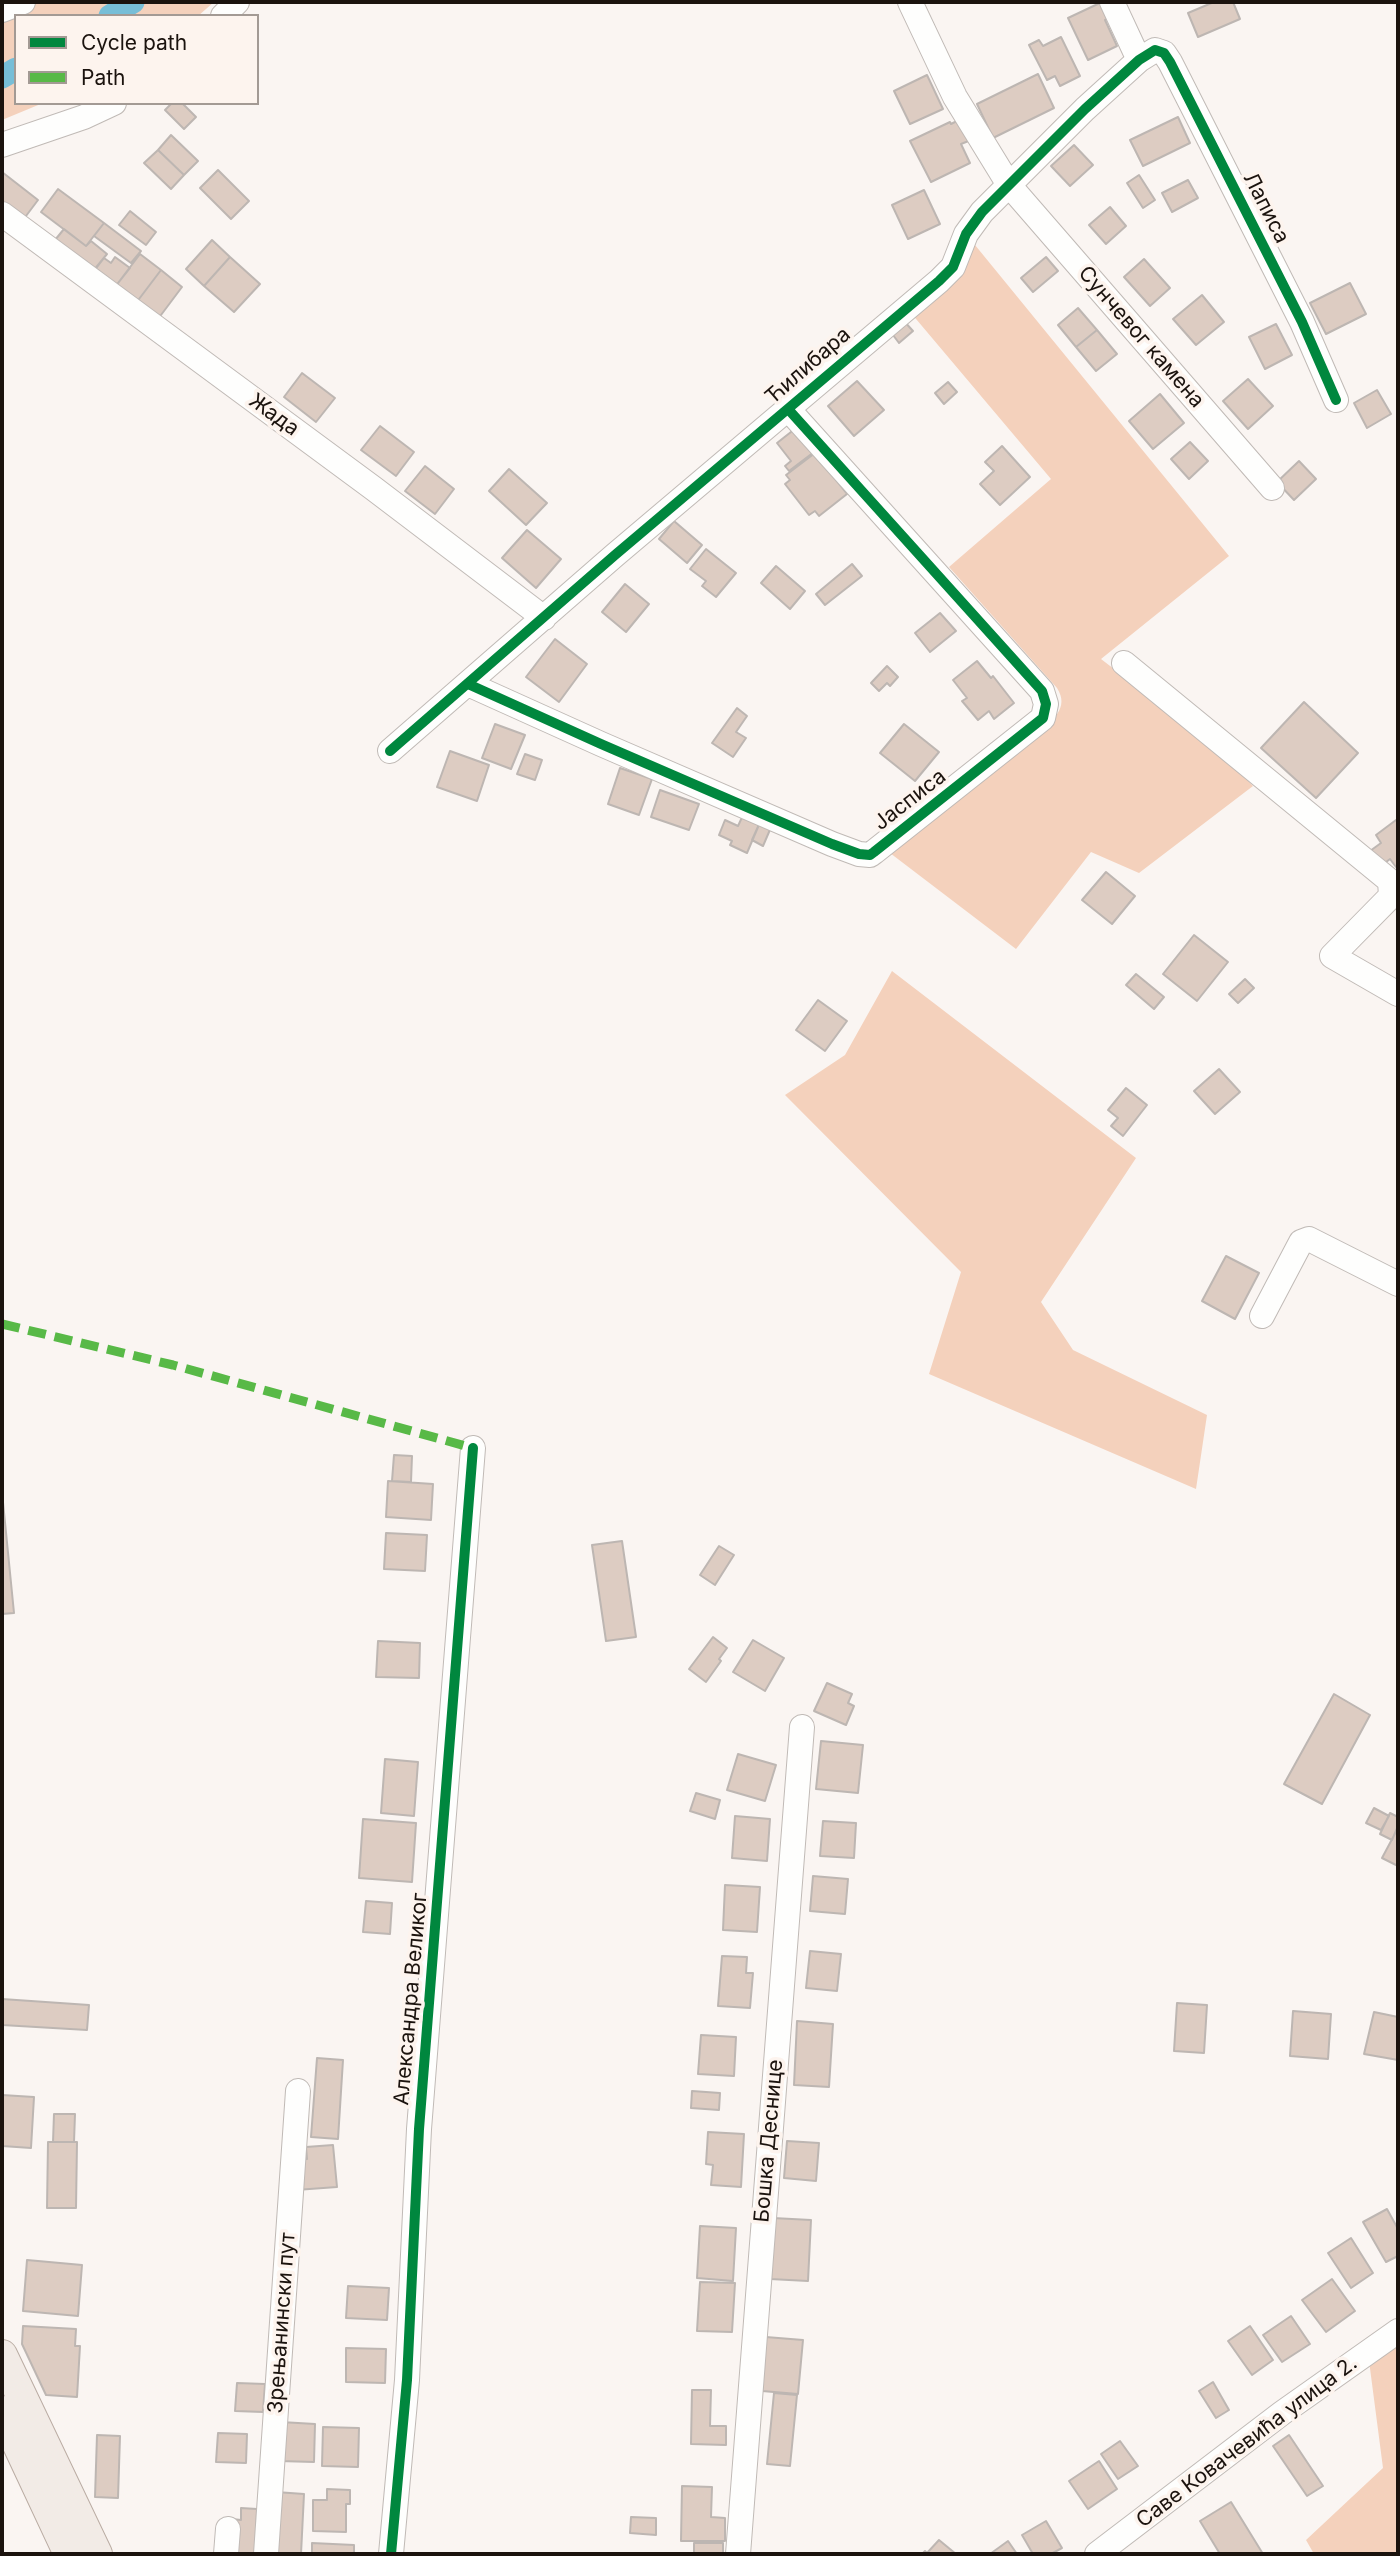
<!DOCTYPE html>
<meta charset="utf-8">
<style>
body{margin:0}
#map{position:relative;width:1400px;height:2556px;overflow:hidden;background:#faf5f2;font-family:Inter,sans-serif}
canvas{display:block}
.frame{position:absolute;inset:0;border:4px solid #1b130e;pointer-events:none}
.legend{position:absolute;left:14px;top:14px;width:245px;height:91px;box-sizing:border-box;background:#fdf4ee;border:2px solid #a39a94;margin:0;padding:9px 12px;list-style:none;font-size:21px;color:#1b130e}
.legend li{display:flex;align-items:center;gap:14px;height:35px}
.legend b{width:35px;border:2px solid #a39a94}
</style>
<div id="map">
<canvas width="1400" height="2556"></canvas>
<div class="frame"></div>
<ul class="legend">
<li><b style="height:9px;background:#00873e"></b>Cycle path</li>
<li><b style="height:9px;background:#58b947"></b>Path</li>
</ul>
</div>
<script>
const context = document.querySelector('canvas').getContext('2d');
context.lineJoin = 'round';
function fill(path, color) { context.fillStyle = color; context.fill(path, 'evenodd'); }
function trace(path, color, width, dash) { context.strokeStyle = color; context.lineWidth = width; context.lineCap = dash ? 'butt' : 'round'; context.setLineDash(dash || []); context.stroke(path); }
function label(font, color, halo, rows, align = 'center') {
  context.font = font + ' Inter,sans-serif'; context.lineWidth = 7; context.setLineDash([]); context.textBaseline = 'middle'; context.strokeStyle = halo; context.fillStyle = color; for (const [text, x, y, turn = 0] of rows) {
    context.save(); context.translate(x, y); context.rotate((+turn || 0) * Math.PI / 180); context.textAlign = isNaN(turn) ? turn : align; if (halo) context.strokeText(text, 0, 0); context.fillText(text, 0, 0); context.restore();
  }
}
fill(new Path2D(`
 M22 2H214L198 16H16V103H43L2 120V9Z
 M975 245 1229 556 1101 659 1218 749 1253 786 1139 873 1091 852 1016 949 890 853 1037 733C1052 721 1070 708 1057 688L949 567 1051 479 911 313 965 265Z
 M892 971 1136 1158 1041 1302 1073 1350 1207 1415 1196 1489 929 1374 961 1272 785 1095 845 1055Z
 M1398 2331V2554H1314L1306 2540 1383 2468 1368 2353Z`), '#f4d1bc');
trace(new Path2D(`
 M110 16 133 2
 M2 77 16 69`), '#77bed7', 23);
const building = new Path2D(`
 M1102 2 1114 16 1105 20 1117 46 1088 60 1068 18Z
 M1214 2H1233L1240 19 1198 37 1188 13Z
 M1061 37 1080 76 1060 86 1055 76 1047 80 1029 45 1039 40 1043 46Z
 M1038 74 1054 108 993 138 977 104Z
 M927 75 943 109 910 124 894 91Z
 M172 103H182L196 117 184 129 165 110Z
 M1178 117 1190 143 1143 166 1130 140Z
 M961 119 971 140 961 144 970 163 931 182 910 141 950 122 951 124Z
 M171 135 198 161 184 175 158 150Z
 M1074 145 1093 165 1070 186 1051 166Z
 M158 150 184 175 171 189 144 163Z
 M218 170 249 201 231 219 200 188Z
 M2 172 38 200 23 220 2 204Z
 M1139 175 1155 200 1143 208 1127 183Z
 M1188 180 1198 198 1172 212 1162 193Z
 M58 189 104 223 86 246 41 212Z
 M924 190 940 224 908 239 892 205Z
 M1110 207 1126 226 1106 244 1089 225Z
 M130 211 156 232 146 245 119 225Z
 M104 223 141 251 131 263 94 236Z
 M64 229 86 246 91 241 107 254 94 270 55 240Z
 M212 240 230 257 204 286 186 269Z
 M140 254 161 270 136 303 115 287Z
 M115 257 130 268 115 287 94 271 104 258 111 263Z
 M230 257 260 284 234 312 204 286Z
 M1046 257 1058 271 1033 292 1021 278Z
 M1144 259 1170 288 1150 306 1124 277Z
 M161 270 182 287 158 319 136 303Z
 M1350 283 1366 314 1326 334 1310 303Z
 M1202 295 1224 322 1196 345 1173 319Z
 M1078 308 1097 330 1076 347 1058 325Z
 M903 320 913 331 899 343 890 331Z
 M1276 324 1292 355 1265 369 1249 337Z
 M1097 330 1117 354 1096 371 1076 347Z
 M302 373 335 398 316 422 284 397Z
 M1248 379 1273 406 1248 429 1223 401Z
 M857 381 884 410 854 436 828 406Z
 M948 382 957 392 944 404 935 393Z
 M1377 390 1391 414 1367 428 1354 403Z
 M1160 394 1184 423 1153 449 1129 421Z
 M380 426 414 452 396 476 361 450Z
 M796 428 814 452 789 471 785 466 791 461 777 443Z
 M1190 442 1208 461 1189 479 1171 459Z
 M1002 446 1030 477 1000 505 980 484 994 471 985 462Z
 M815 453 847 494 819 516 815 511 809 515 785 484 790 480 786 475Z
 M1299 461 1316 479 1294 500 1277 482Z
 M425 466 454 489 435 514 405 491Z
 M509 469 547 503 526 525 489 491Z
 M674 521 702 545 687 563 659 539Z
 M527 530 561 559 536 588 502 558Z
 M706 549 736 573 716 597 702 586 706 581 690 569Z
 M852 564 862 576 825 605 816 594Z
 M776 566 805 591 790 609 761 583Z
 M625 584 649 604 626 632 602 612Z
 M940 613 956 631 930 652 915 633Z
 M555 639 587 664 559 702 526 677Z
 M977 661 991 678 993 676 1014 703 994 719 989 711 978 720 962 701 967 698 953 680Z
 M887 666 898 677 890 686 887 683 879 691 871 683Z
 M1304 702 1358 753 1316 798 1261 748Z
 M737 708 747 716 736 732 746 738 733 757 712 743Z
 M495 724 525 735 511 769 482 758Z
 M904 724 939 752 915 781 880 753Z
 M450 751 489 765 477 801 437 787Z
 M525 754 542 760 535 780 517 774Z
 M620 768 652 779 639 815 608 804Z
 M660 790 699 804 689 830 651 817Z
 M744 813 761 820 747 853 730 845 732 841 719 835 725 820 738 826Z
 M761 820 772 825 763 846 752 840Z
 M1396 820 1398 823V866L1396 867 1390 859 1381 866 1370 851 1381 843 1376 835Z
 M1106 872 1135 896 1112 924 1082 900Z
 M1194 935 1228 962 1197 1001 1163 974Z
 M1136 974 1164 997 1154 1009 1126 985Z
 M1245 979 1254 988 1238 1003 1229 994Z
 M818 1000 847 1021 825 1051 796 1030Z
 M1219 1069 1240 1092 1215 1114 1194 1091Z
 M1126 1088 1147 1105 1123 1136 1111 1126 1118 1118 1108 1110Z
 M1226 1256 1259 1273 1235 1319 1202 1301Z
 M394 1455 412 1456 411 1482 392 1481Z
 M388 1481 433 1484 431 1520 386 1517Z
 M2 1492 14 1613 2 1614Z
 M386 1533 427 1535 425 1571 384 1569Z
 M622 1541 636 1637 606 1641 592 1545Z
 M719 1546 734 1555 715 1585 700 1575Z
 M713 1637 727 1648 719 1659 721 1661 706 1682 689 1669Z
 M753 1640 784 1658 765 1691 733 1672Z
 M378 1641 420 1643 419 1678 376 1677Z
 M827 1683 852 1694 848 1703 854 1706 846 1725 814 1711Z
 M1334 1694 1370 1715 1322 1804 1284 1784Z
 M821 1741 863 1745 858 1793 816 1789Z
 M738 1754 776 1765 765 1801 727 1790Z
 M385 1759 418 1762 414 1816 381 1813Z
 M696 1793 720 1800 715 1819 690 1811Z
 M1374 1808 1389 1816 1381 1830 1366 1823Z
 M1390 1813 1398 1817V1826L1392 1840 1380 1834Z
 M735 1816 770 1819 767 1861 732 1858Z
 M363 1819 416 1823 412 1882 359 1878Z
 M823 1821 856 1823 854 1858 820 1856Z
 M1398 1828V1866L1382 1858Z
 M813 1876 848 1879 845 1914 810 1911Z
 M725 1885 760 1887 757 1932 723 1930Z
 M366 1901 392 1903 390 1934 363 1932Z
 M810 1951 841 1954 837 1991 806 1988Z
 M722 1956 747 1957 746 1973H753L750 2008 718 2006Z
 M2 1999 89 2005 87 2030 2 2025Z
 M1177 2003 1207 2005 1204 2053 1174 2051Z
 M1293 2011 1331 2014 1328 2059 1290 2056Z
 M1374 2012 1398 2017V2060L1364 2054Z
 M797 2021 833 2024 829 2087 794 2085Z
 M701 2035 736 2037 734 2076 698 2074Z
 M317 2058 343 2060 338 2139 311 2137Z
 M692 2091 720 2093 719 2110 691 2108Z
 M2 2095 34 2097 31 2148 2 2146Z
 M54 2114H75L74 2142H53Z
 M708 2132 744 2134 741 2187 711 2185 713 2165 706 2164Z
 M787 2141 819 2143 816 2181 784 2178Z
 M48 2142H77L76 2208H47Z
 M333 2145 337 2187 296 2190 294 2160 307 2159 306 2147Z
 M1387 2209 1398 2229V2256L1386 2262 1363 2222Z
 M773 2218 811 2220 808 2281 770 2279Z
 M700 2226 736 2228 733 2281 697 2278Z
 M1351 2238 1373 2273 1351 2288 1328 2253Z
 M27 2260 82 2265 78 2316 23 2311Z
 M1332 2279 1355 2311 1326 2332 1302 2300Z
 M700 2282 735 2283 732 2332 697 2331Z
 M348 2286 389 2288 387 2320 346 2318Z
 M1291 2316 1310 2344 1282 2362 1263 2335Z
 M23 2326 76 2329 75 2346H80L77 2397 46 2395 22 2344Z
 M1250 2326 1273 2360 1252 2375 1228 2341Z
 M766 2337 803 2340 798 2394 762 2391Z
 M346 2348 386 2349 385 2383 346 2382Z
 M1213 2382 1229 2410 1216 2418 1199 2391Z
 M237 2383 265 2384 263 2412 235 2411Z
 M692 2390H711L710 2426H726V2445L691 2444Z
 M774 2393 797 2395 790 2466 767 2464Z
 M281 2422 315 2424 314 2462 279 2461Z
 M323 2427 359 2428 358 2467 322 2466Z
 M218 2433 247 2434 246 2463 216 2462Z
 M97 2435 120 2436 118 2498 95 2497Z
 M1289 2435 1323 2486 1307 2496 1273 2446Z
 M1120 2441 1138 2466 1118 2479 1101 2454Z
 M1099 2461 1117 2489 1088 2509 1069 2481Z
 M682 2486 712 2487 711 2517 725 2518V2541H681Z
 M327 2489 350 2490V2504H346V2532L313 2531V2500H327Z
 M276 2492 304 2494 301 2554H273Z
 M1231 2502 1263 2554H1220L1200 2521Z
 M241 2508 257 2509 256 2554H232V2519L241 2520Z
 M631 2517 656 2518V2535L630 2533Z
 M1046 2521 1062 2548 1051 2554H1033L1022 2535Z
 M939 2540 956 2554H922L925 2551 927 2553Z
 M1008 2541 1017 2554H990Z
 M312 2543 354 2545V2554H312Z
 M694 2543H723V2554H694Z`);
fill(building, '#ddccc2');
trace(building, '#bdb6b2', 2);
const minor = new Path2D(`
 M910 2 955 97 1009 185 1272 488
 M1112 2 1139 60
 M2 10 23 2
 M223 16 237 2
 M2 145 84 117 114 103
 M2 214 373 488 544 618
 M1124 663 1390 881 1391 896 1332 956 1398 994
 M468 684 601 744 832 844 859 854 870 855 874 852 1043 718 1046 704 1042 691 788 409
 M390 751 615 555 939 281 953 267 966 234 982 212 1085 109 1139 60 1155 50 1164 53 1170 62 1302 322 1336 400
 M1262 1316 1301 1242 1309 1239 1398 1284
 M226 2554 228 2529
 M266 2554 298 2091
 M391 2554 407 2380 419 2129 473 1448
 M738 2554 802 1727
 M1097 2554 1282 2413 1398 2331`);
const major = new Path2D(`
 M2 2355 97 2554
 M2 2411 69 2554`);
trace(minor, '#c0bab6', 26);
trace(major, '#baaca3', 32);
trace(minor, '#fefefd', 24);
trace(major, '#f2ebe6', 30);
trace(new Path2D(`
 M2 1324 173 1365 473 1448`), '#58b947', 9, [18, 9]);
trace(new Path2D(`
 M468 684 601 744 832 844 859 854 870 855 874 852 1043 718 1046 704 1042 691 788 409
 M390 751 615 555 939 281 953 267 966 234 982 212 1085 109 1139 60 1155 50 1164 53 1170 62 1302 322 1336 400
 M391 2554 407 2380 419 2129 473 1448`), '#00873e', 10);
label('21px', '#1b130e', '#fdf4ee', [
 ["Лаписа",1266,208,63],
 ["Сунчевог камена",1141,337,49],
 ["Ћилибара",808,366,-41],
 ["Жада",274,415,36],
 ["Јасписа",910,800,-38],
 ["Александра Великог",411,1999,-85],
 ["Бошка Деснице",769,2141,-85],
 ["Зрењанински пут",282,2323,-86],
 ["Саве Ковачевића улица 2.",1247,2442,-37]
]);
</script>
